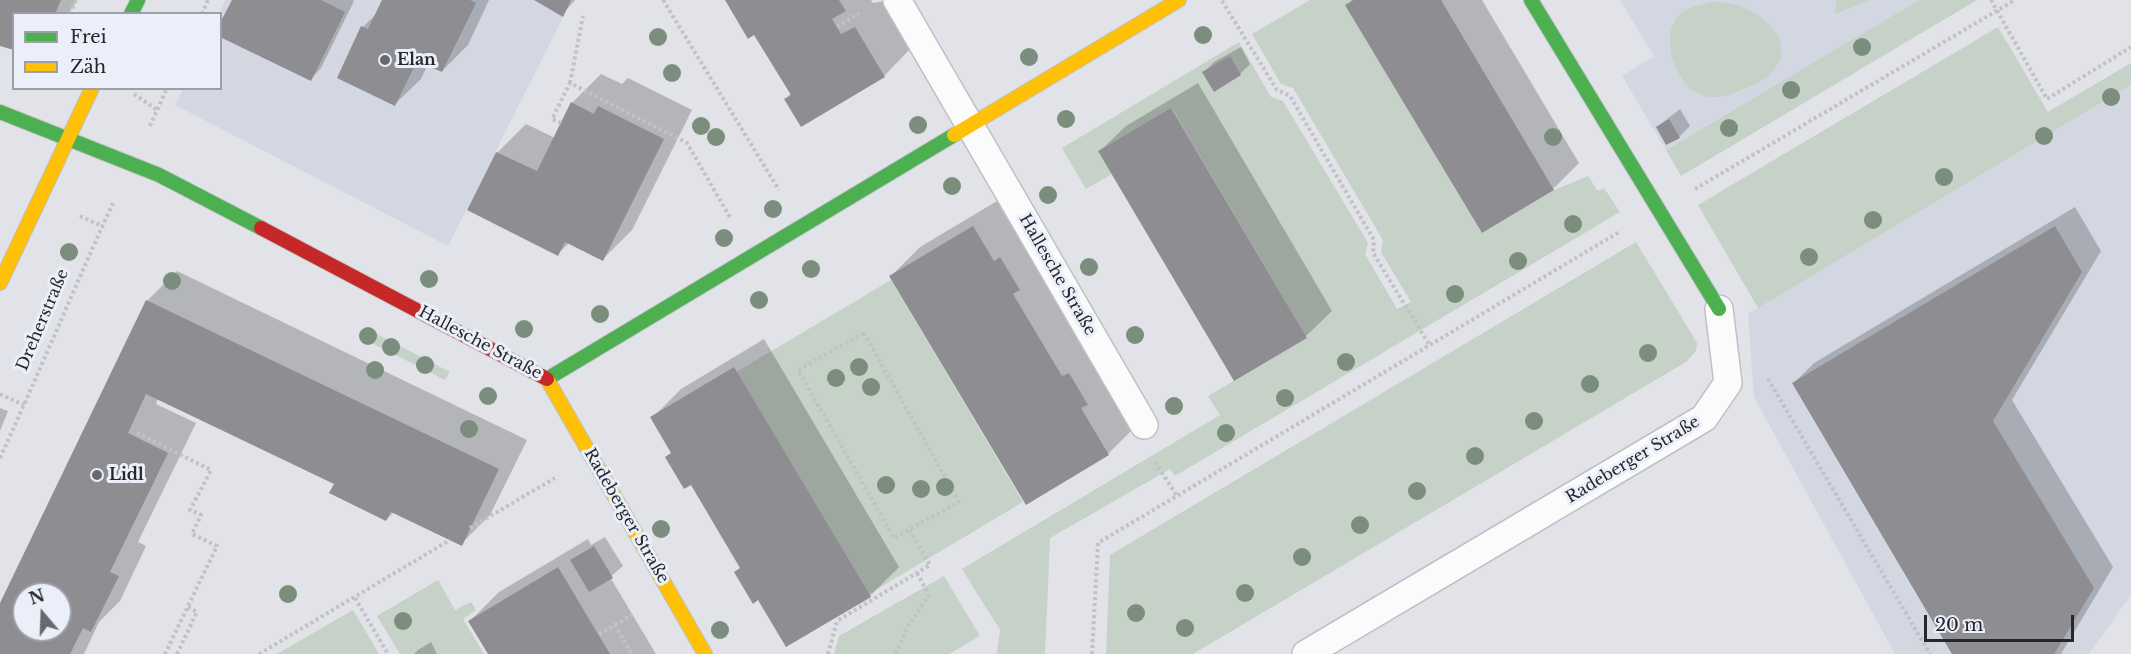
<!DOCTYPE html>
<meta charset="utf-8">
<style>
body{margin:0}
#map{position:relative;width:2131px;height:654px;overflow:hidden;background:#e2e3e8;font-family:"Libre Baskerville",serif}
canvas{display:block}
.legend{position:absolute;left:12px;top:12px;width:210px;height:78px;box-sizing:border-box;background:#ebeffa;border:2px solid #9c9fa7;margin:0;padding:8px 10px;list-style:none;font-size:18px;color:#26272b}
.legend li{display:flex;align-items:center;gap:12px;height:30px}
.legend b{width:30px;border:2px solid #9c9fa7}
.north{position:absolute;left:12px;top:582px;width:60px;height:60px;box-sizing:border-box;background:#ebeffa;border:2px solid #9c9fa7;border-radius:50%;rotate:341deg;font-size:16px;font-weight:700;line-height:24px;text-align:center;color:#26272b}
.north::after{content:'';display:block;margin:auto;width:21px;height:27px;background:#68696d;clip-path:polygon(50% 0,100% 100%,50% 72%,0 100%)}
.scale{position:absolute;left:1924px;top:615px;width:150px;height:27px;box-sizing:border-box;border:3px solid #26272b;border-top:0;padding-left:8px;font-size:18px;line-height:21px;white-space:nowrap;color:#26272b;-webkit-text-stroke:4px #ebeffa;paint-order:stroke}
</style>
<div id="map">
<canvas width="2131" height="654"></canvas>
<ul class="legend">
<li><b style="height:8px;background:#4caf50"></b>Frei</li>
<li><b style="height:8px;background:#ffc107"></b>Zäh</li>
</ul>
<div class="north">N</div>
<div class="scale">20 m</div>
</div>
<script>
const context = document.querySelector('canvas').getContext('2d');
context.lineJoin = 'round';
function fill(path, color) { context.fillStyle = color; context.fill(path, 'evenodd'); }
function trace(path, color, width, dash) { context.strokeStyle = color; context.lineWidth = width; context.lineCap = dash ? 'butt' : 'round'; context.setLineDash(dash || []); context.stroke(path); }
function label(font, color, halo, rows, align = 'center') {
  context.font = font + ' "Libre Baskerville",serif'; context.lineWidth = 6; context.setLineDash([]); context.textBaseline = 'middle'; context.strokeStyle = halo; context.fillStyle = color; for (const [text, x, y, turn = 0] of rows) {
    context.save(); context.translate(x, y); context.rotate((+turn || 0) * Math.PI / 180); context.textAlign = isNaN(turn) ? turn : align; if (halo) context.strokeText(text, 0, 0); context.fillText(text, 0, 0); context.restore();
  }
}
fill(new Path2D(`
 M225 0H534L563 17 448 246 175 105 183 89 220 88 219 13Z
 M1620 0H1919L1666 150 1622 76 1654 56Z
 M2131 85V595L2089 654H1895L1754 397 1748 314Z`), '#d3d7e2');
fill(new Path2D(`
 M1310 0H1354L1346 5 1482 233 1554 190 1588 176 1598 191 1604 188 1620 212 1175 476 1170 469 1050 538 1045 654H997L1000 630 962 569 1220 415 1208 396 1307 338 1172 108 1098 151 1112 174 1086 189 1062 148 1239 42 1271 97 1283 101 1368 243 1365 254 1397 309 1411 302 1381 252 1383 241 1380 235 1293 88 1281 84 1252 34Z
 M1836 0H1871L1835 14Z
 M1919 0H1977L1681 176 1666 150Z
 M1711 2C1766 0 1817 57 1749 87 1739 91 1726 97 1714 97 1680 99 1657 40 1678 16 1684 8 1701 5 1711 2Z
 M1998 27 2048 112 2131 63V85L1758 308 1698 205Z
 M1636 242 1697 343 1696 351 1686 362 1193 654H1106L1110 555Z
 M891 280 1023 502 869 594 736 372Z
 M365 328 450 372 445 380 360 337Z
 M944 576 980 636 949 654H834L839 636Z
 M438 580 455 610 471 602 476 610 463 619 484 654H400L377 616Z
 M353 610 379 654H277Z`), '#c6d1c7');
fill(new Path2D(`
 M0 0H77L68 14H14L0 44Z
 M233 0H353L354 1 321 68 311 79Z
 M384 0H489L468 45 442 71 428 64 421 79 395 104 363 27 378 12Z
 M537 0H575L562 15Z
 M727 0H871L873 3 889 0 915 44 884 76 786 99 791 93 755 33Z
 M1352 0H1482L1579 163 1553 189 1482 231 1347 5Z
 M1241 47 1250 64 1240 74 1204 72 1214 62Z
 M601 74 622 84 628 78 692 110 632 230 603 259 570 242 558 254 497 153 526 124 555 138 572 103Z
 M1198 83 1332 311 1306 336 1234 378 1100 151 1126 126Z
 M1680 109 1690 126 1679 137 1657 127Z
 M1002 198 1137 425 1108 454 891 276 920 247Z
 M2075 207 2101 251 2012 400 2113 567 2061 654H1954L1794 383 1814 363Z
 M177 271 527 440 490 515 461 544 394 512 386 520 335 483 158 398 156 404 196 423 138 542 146 546 120 601 99 622 84 654H0V606L148 300ZM24 594H60V630H24Z
 M764 339 899 567 870 596 741 567 652 418 681 389Z
 M0 408 8 411 0 431Z
 M605 537 623 566 610 577 656 654H490L470 621 499 592 588 539 591 545Z
 M431 642 437 654H414L418 650Z`), '#0003');
fill(new Path2D(`
 M0 0H61L55 14H14V50L0 46Z
 M232 0H321L345 12 311 81 220 37V23Z
 M382 0H470L476 3 442 72 417 61 395 106 337 78 361 26 368 29Z
 M534 0H571L563 17Z
 M725 0H839L846 11 832 19 837 27 841 34 855 27 885 77 801 127 784 99 791 95 754 35 748 39Z
 M1354 0H1441L1554 190 1482 233 1345 5Z
 M1230 56 1241 75 1214 92 1202 72Z
 M571 102 594 114 598 106 664 139 603 261 565 242 558 256 467 210 496 152 537 171Z
 M1171 108 1307 338 1234 381 1098 151Z
 M1669 119 1680 138 1666 145 1656 127Z
 M973 226 994 261 1000 257 1020 290 1013 294 1062 376 1069 373 1088 405 1081 408 1109 455 1026 505 889 276Z
 M2055 226 2082 272 1993 421 2094 588 2054 654H1952L1792 383Z
 M146 300 499 469 462 546 391 512 386 521 329 493 334 484 146 394 128 433 168 453 110 572 119 576 91 632 83 628 70 654H0V603ZM24 594H60V630H24Z
 M734 367 871 597 786 647 758 600 753 604 734 572 740 568 691 485 684 489 665 457 671 453 650 417Z
 M594 546 613 578 589 592 570 560Z
 M558 567 610 654H488L468 621Z`), '#8e8d91');
const lane = new Path2D(`
 M897 0 1144 425
 M1306 654 1704 418 1728 383 1719 309`);
const fast = new Path2D(`
 M1531 0 1719 309
 M131 14 138 0
 M0 112 159 175 261 228
 M547 379 954 135`);
const slow = new Path2D(`
 M954 135 1179 0
 M0 283 92 88
 M547 379 705 654`);
const jam = new Path2D(`
 M261 228 547 379`);
trace(lane, '#bfc0c4', 30);
trace(fast, '#bfc0c4', 16);
trace(slow, '#bfc0c4', 16);
trace(jam, '#bfc0c4', 16);
trace(new Path2D(`
 M663 0 779 190
 M1991 0 2047 99 2131 47
 M1222 1 1277 90 1290 96 1374 240 1373 253 1430 346
 M70 14 76 0
 M202 14 208 0
 M837 27 859 13
 M570 83 583 16
 M134 94 157 110
 M561 123 552 119 570 83 687 143 731 219
 M150 126 167 88
 M1695 189 2015 0
 M80 216 102 226
 M864 333 959 502 894 538 798 370Z
 M1768 379 1930 654
 M0 394 24 405
 M137 433 211 470 190 510 201 515 192 534 217 546 165 654
 M0 458C39 373 74 288 113 203
 M1155 462 1177 496
 M470 528 555 478
 M355 598 388 654
 M615 625 632 615
 M599 634 615 625 632 654
 M177 654 197 612 188 607
 M259 654 450 540
 M828 654 837 621 930 565 909 529
 M896 654 906 629 929 595 917 573
 M1092 654 1098 543 1621 231`), '#c1c2c5', 4, [3, 3]);
trace(lane, '#fbfbfc', 27);
trace(fast, '#4caf50', 14);
trace(slow, '#ffc107', 14);
trace(jam, '#c62828', 14);
context.fillStyle = '#7b8d7c';
for (const [x, y] of [
 [1203,35],
 [658,37],
 [1862,47],
 [1029,57],
 [672,73],
 [1791,90],
 [2111,97],
 [1066,119],
 [918,125],
 [701,126],
 [1729,128],
 [2044,136],
 [716,137],
 [1553,137],
 [1944,177],
 [952,186],
 [1048,195],
 [773,209],
 [1873,220],
 [1573,224],
 [724,238],
 [69,252],
 [1809,257],
 [1518,261],
 [1089,267],
 [811,269],
 [429,279],
 [172,281],
 [1455,294],
 [759,300],
 [600,314],
 [524,329],
 [1135,335],
 [368,336],
 [391,347],
 [1648,353],
 [1346,362],
 [425,365],
 [859,367],
 [375,370],
 [836,378],
 [1590,384],
 [871,387],
 [488,396],
 [1285,398],
 [1174,406],
 [1534,421],
 [469,429],
 [1226,433],
 [1475,456],
 [886,485],
 [945,487],
 [921,489],
 [1417,491],
 [1360,525],
 [661,529],
 [1302,557],
 [1245,593],
 [288,594],
 [1136,613],
 [403,621],
 [1185,628],
 [720,630]
]) { context.beginPath(); context.arc(x, y, 9, 0, 2 * Math.PI); context.fill(); }
for (const [x, y, r, color] of [
 [385,60,6,"#68696d"],
 [97,475,6,"#68696d"]
]) { const dot = new Path2D(); dot.arc(x, y, r, 0, 2 * Math.PI); context.fillStyle = color; context.fill(dot); trace(dot, '#ebeffa', 2); }
label('bold 16px', '#26272b', '#ebeffa', [
 ["Elan",397,60],
 ["Lidl",109,475]
], 'left');
label('16px', '#26272b', '#ebeffa', [
 ["Hallesche Straße",1057,275,60],
 ["Dreherstraße",43,320,-67],
 ["Hallesche Straße",480,343,28],
 ["Radeberger Straße",1633,460,-31],
 ["Radeberger Straße",626,516,60]
]);
</script>
